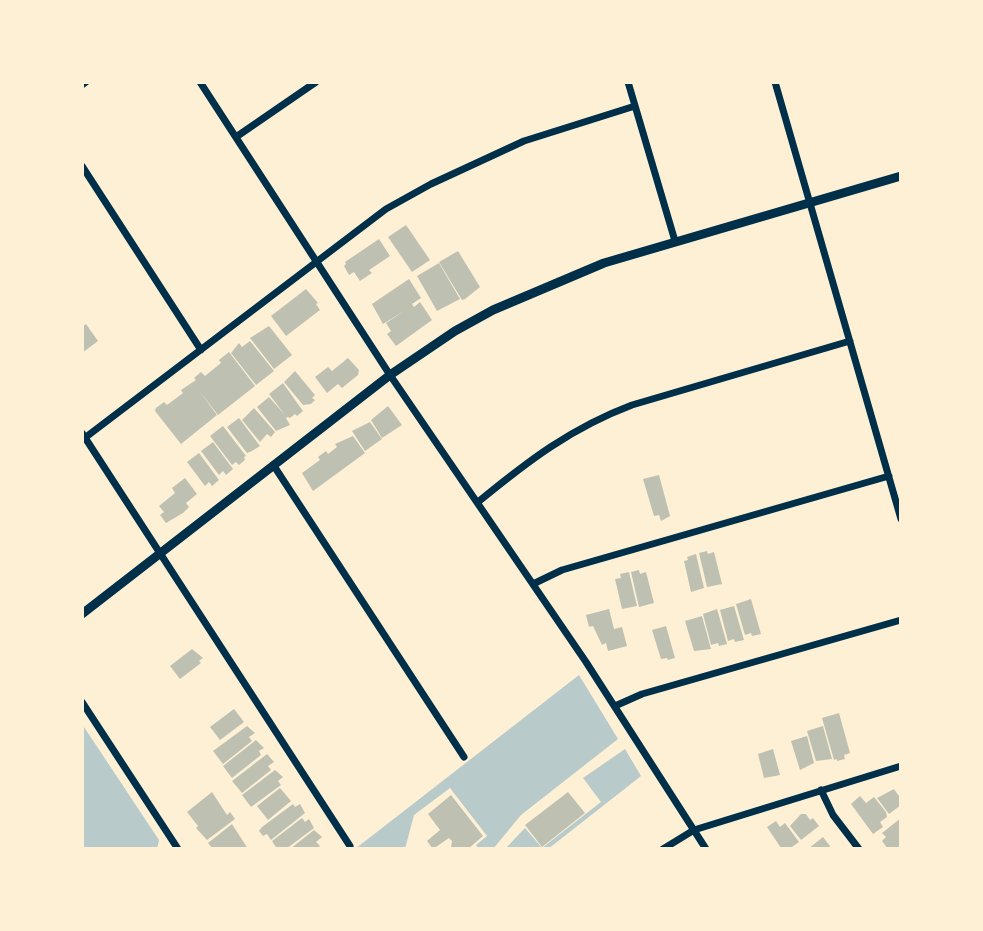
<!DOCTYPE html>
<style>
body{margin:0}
#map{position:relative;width:983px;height:931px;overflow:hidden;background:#fdf0d5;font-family:"Source Sans 3",sans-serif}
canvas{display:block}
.frame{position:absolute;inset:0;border:84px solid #fdf0d5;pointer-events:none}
</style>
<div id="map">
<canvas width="983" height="931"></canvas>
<div class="frame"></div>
</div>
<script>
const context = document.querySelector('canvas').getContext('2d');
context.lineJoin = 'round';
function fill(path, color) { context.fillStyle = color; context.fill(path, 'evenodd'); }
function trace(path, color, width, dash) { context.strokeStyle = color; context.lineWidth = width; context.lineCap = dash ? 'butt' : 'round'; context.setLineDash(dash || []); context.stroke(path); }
fill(new Path2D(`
 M579 675 618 739 521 815 493 849H479L476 845 487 836 450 788 414 815 405 849H355Z
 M82 724 159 840 157 849H82Z
 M625 749 641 776 548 849H505L525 828 542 848 601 802 583 778Z`), '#b9caca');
fill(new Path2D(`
 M406 225 430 260 412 272 388 237Z
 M379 239 390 256 369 270 372 273 360 281 354 272 349 275 344 266 346 264 345 262Z
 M458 251 480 287 465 299 462 300 439 262Z
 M439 263 460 299 437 311 417 276Z
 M409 279 421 298 412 304 414 307 420 302 432 320 396 346 387 334 391 331 386 323 404 311 383 324 372 304Z
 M306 289 318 303 316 304 320 310 286 336 271 316Z
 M86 324 98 341 82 353V327Z
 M269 326 292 355 274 369 250 338Z
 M250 341 274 371 256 385 231 353 239 343 242 347Z
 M229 352 255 386 218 415 198 389 217 415 181 444 155 411 156 408 164 402 167 405 183 393 181 390 196 380 194 378 201 372 205 376 221 363 219 360Z
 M348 358 359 370 358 375 342 388 338 384 327 393 315 377 328 367 332 371Z
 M295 371 315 395 312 398 315 400 311 404 303 405 284 382Z
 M283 383 303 411 297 416 295 414 290 418 288 417 286 418 290 425 276 431 257 407 269 397 285 415 269 394Z
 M388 406 402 425 382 438 371 420Z
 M254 408 275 432 271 437 267 434 260 442 242 420Z
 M239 418 260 446 252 451 247 453 227 427Z
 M370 422 382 439 365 451 352 431Z
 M223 426 246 456 244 457 245 460 239 465 236 462 232 465 210 436Z
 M353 436 365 453 313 491 302 473 320 460 318 457 326 451 328 454 337 447 335 444Z
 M213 442 233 469 226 475 223 471 219 475 201 451Z
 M199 453 219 480 212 486 209 482 205 486 187 462Z
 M659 475 670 516 661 521 659 515 654 516 643 479Z
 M185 478 197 494 186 503 189 507 183 513 166 523 160 515 164 512 159 506 175 493 172 488Z
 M707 551 708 554 714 552 722 584 707 587 699 553Z
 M696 554 704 588 691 592 684 561 688 560 687 557Z
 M639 570 640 574 646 572 654 603 639 607 631 572Z
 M629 572 637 606 622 609 615 579 621 578 620 574Z
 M751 599 761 634 752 636 751 633 745 635 736 604Z
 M734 606 744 640 735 642 734 639 728 641 720 610Z
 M609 609 614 629 622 627 627 646 608 651 606 643 602 645 593 626 589 627 586 615Z
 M717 609 727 644 719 646 718 643 711 645 703 614Z
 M702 616 711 649 694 651 685 621Z
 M666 626 675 658 668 660 667 658 661 659 652 630Z
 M192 649 203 658 199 661 201 663 180 679 170 666Z
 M234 709 244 722 220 740 210 727Z
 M839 713 850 753 844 755 845 759 837 761V759L834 760 822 718Z
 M247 726 255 733 249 737 252 741 223 764 213 751Z
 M823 726 832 759 816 761 807 731Z
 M807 736 814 763 800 770 791 741Z
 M256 740 264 748 259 751 261 755 232 778 223 766Z
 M773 749 780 775 764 778 758 754Z
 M267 754 274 762 268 766 271 770 242 793 232 781Z
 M275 770 283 777 278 781 281 785 251 807 242 795Z
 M280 788 291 801 268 820 257 806Z
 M894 789 901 799V805L889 814 877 798Z
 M212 792 227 815 230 812 235 819 207 840 196 828 198 826 187 812Z
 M568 792 585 813 542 847 525 825Z
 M451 795 483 836 468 849H451L452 841 449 838 433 849 427 841 440 830 428 814Z
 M860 796 866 803 874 797 886 812 887 817 880 822 883 827 873 834 851 804Z
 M293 804 295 807 300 804 305 813 271 840 267 834 263 836 259 831 262 827Z
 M801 814H806L810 820 813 818 819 826 801 840 790 826Z
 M302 818 305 822 309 819 314 828 286 849H277L272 841Z
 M901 818V849H888L882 841 886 837 882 833Z
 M776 821 780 827 785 823 799 842 789 849 781 848 767 827Z
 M232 824 248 849H213L208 843Z
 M314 830 322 837 316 842 320 846 316 849H290Z
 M823 837 830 846 829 849H808Z`), '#bec0b2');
trace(new Path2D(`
 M200 82 390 375 586 662 706 849
 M628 82 675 241
 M775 82 901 519
 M82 85 86 82
 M236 137 316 82
 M82 166 201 350
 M82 433 350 846
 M82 440 386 209 431 184 524 141 635 106
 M274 466 464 757
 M478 502C528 461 571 428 632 405L850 341
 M533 584 562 570 889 476
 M82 702 178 849
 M615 706 642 694 901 620
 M821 790 833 815 859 849
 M663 849 694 830 901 766`), '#003049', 7);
trace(new Path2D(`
 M82 614 390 375 455 331 493 310 604 263 901 176`), '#003049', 9);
</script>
